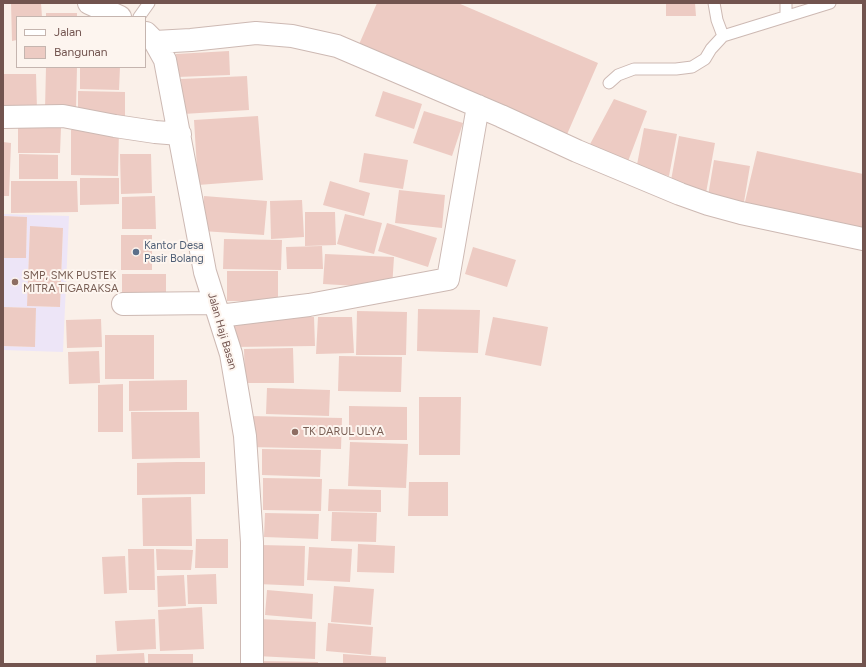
<!DOCTYPE html>
<style>
body{margin:0}
#map{position:relative;width:866px;height:667px;overflow:hidden;background:#faf0e9;font-family:Figtree,sans-serif}
canvas{display:block}
.frame{position:absolute;inset:0;border:4px solid #72544f;pointer-events:none}
.legend{position:absolute;left:16px;top:16px;width:130px;height:52px;box-sizing:border-box;background:#fdf5ef;border:1px solid #c5b5af;margin:0;padding:5px 7px;list-style:none;font-size:12px;color:#72544f}
.legend li{display:flex;align-items:center;gap:8px;height:20px}
.legend b{width:20px;border:1px solid #c5b5af}
</style>
<div id="map">
<canvas width="866" height="667"></canvas>
<div class="frame"></div>
<ul class="legend">
<li><b style="height:5px;background:#fff"></b>Jalan</li>
<li><b style="height:11px;background:#edcbc3"></b>Bangunan</li>
</ul>
</div>
<script>
const context = document.querySelector('canvas').getContext('2d');
context.lineJoin = 'round';
function fill(path, color) { context.fillStyle = color; context.fill(path, 'evenodd'); }
function trace(path, color, width, dash) { context.strokeStyle = color; context.lineWidth = width; context.lineCap = dash ? 'butt' : 'round'; context.setLineDash(dash || []); context.stroke(path); }
function label(font, color, halo, rows, align = 'center') {
  context.font = font + ' Figtree,sans-serif'; context.lineWidth = 4; context.setLineDash([]); context.textBaseline = 'middle'; context.strokeStyle = halo; context.fillStyle = color; for (const [text, x, y, turn = 0] of rows) {
    context.save(); context.translate(x, y); context.rotate((+turn || 0) * Math.PI / 180); context.textAlign = isNaN(turn) ? turn : align; if (halo) context.strokeText(text, 0, 0); context.fillText(text, 0, 0); context.restore();
  }
}
fill(new Path2D(`
 M3 214 69 216 63 352 3 350V346L35 347 36 308 3 307V258H26L27 217 3 216ZM30 227 63 228 60 307 27 306Z`), '#ede5f7');
fill(new Path2D(`
 M11 3H41L42 17H17V40L12 41Z
 M377 3H458L598 63 565 139 357 49Z
 M666 3H695L696 16H666Z
 M46 13H77V17H46Z
 M229 51 230 75 177 77 176 54Z
 M46 67H77L76 109H45Z
 M80 67H120L119 90 80 89Z
 M3 74H36L37 110H3Z
 M247 76 249 110 183 114 181 79Z
 M78 91 125 92V117L78 116Z
 M383 91 422 104 414 129 375 116Z
 M614 99 647 111 627 164 588 148Z
 M424 111 463 123 452 156 413 143Z
 M258 116 263 180 198 185 194 120Z
 M18 128H61L60 153H18Z
 M644 128 677 134 669 176 636 170Z
 M71 130H119L118 176 71 175Z
 M679 136 715 143 706 193 670 186Z
 M3 142 11 143 9 196H3Z
 M757 151 863 174V232L744 206Z
 M364 153 408 160 403 189 359 182Z
 M19 154 58 155V179H19Z
 M120 154H151L152 193 121 194Z
 M714 160 750 166 744 202 708 196Z
 M80 178H119V204L80 205Z
 M11 181H77L78 212 11 213Z
 M330 181 370 193 364 216 323 205Z
 M399 190 445 195 442 228 395 223Z
 M155 196 156 229H122V197Z
 M204 196 267 201 264 235 202 231Z
 M302 200 304 237 271 239 270 201Z
 M305 212H335L336 245 305 246Z
 M345 214 382 223 374 254 337 244Z
 M3 216 27 217 26 258H3Z
 M387 223 437 238 428 267 378 251Z
 M30 226 63 228 60 307 27 306Z
 M121 235H152V270H121Z
 M224 239 282 240 281 270 223 269Z
 M322 246 323 269H287L286 247Z
 M473 247 516 260 507 287 465 274Z
 M325 254 394 257 392 288 323 284Z
 M227 271H278V301H227Z
 M122 274H166V299H122Z
 M3 307 36 308 35 347 3 346Z
 M418 309 480 310 478 353 417 351Z
 M357 311 407 312 406 355H356Z
 M231 317H314L315 346 231 347Z
 M318 317H352L354 353 316 354Z
 M493 317 548 327 541 366 485 355Z
 M101 319 102 347 67 348 66 320Z
 M105 335H154V379H105Z
 M293 348 294 383H245L244 349Z
 M99 351 100 383 69 384 68 352Z
 M339 356 402 357 401 392 338 391Z
 M187 380V410L129 411V381Z
 M123 384V432H98V385Z
 M267 388 330 390 329 416 266 414Z
 M419 397H461L460 455H419Z
 M349 406 407 407V440H349Z
 M131 412H199L200 458 132 459Z
 M249 416 342 418 341 449 248 447Z
 M350 442 408 444 406 488 348 486Z
 M262 449 321 450 320 477 262 475Z
 M177 462H205V494L137 495V463Z
 M263 478 322 479 321 511 263 510Z
 M409 482H448V516H408Z
 M329 489 381 490V512L328 511Z
 M191 497 192 546H143L142 498Z
 M332 512 377 513 376 542 331 541Z
 M265 513 319 514 318 539 264 537Z
 M196 539H228V568H195Z
 M358 544 395 546 394 573 357 572Z
 M260 545 305 546 304 586 258 584Z
 M309 547 352 549 350 582 307 580Z
 M128 549H154L155 590H129Z
 M156 549 193 550 191 570H157Z
 M125 556 127 593 104 594 102 557Z
 M216 574 217 604H188L187 575Z
 M184 575 186 606 158 607 157 576Z
 M334 586 374 589 371 625 331 622Z
 M267 590 313 594 312 619 265 615Z
 M202 607 204 649 160 651 158 610Z
 M155 619 156 649 117 651 115 621Z
 M260 619 316 622 315 659 257 656Z
 M328 623 373 627 371 655 326 651Z
 M144 653 145 664H96V655Z
 M148 654H193V664H148Z
 M343 654 386 657V664H343Z
 M256 661 318 662V664H256Z`), '#edcbc3');
const lane = new Path2D(`
 M714 3 717 20 723 36
 M786 3V16
 M139 17 149 3
 M609 83 618 75 634 69H676L692 67 705 59 711 49 723 36 830 3`);
const street = new Path2D(`
 M89 3 120 17
 M146 33 155 42 165 60 205 272 231 354 245 436 252 542V664
 M155 42 191 40 256 33 292 36 337 46 501 116 577 151 680 194 708 204 741 213 863 239
 M3 117 63 116 115 126 155 132 180 134
 M123 304 214 303
 M219 316 309 305 448 279 478 106`);
trace(lane, '#cdb9b3', 13);
trace(street, '#cdb9b3', 24);
trace(lane, '#fff', 11);
trace(street, '#fff', 22);
for (const [x, y, r, color] of [
 [136,252,4,"#5c6f8a"],
 [15,282,4,"#8d6e63"],
 [295,432,4,"#8d6e63"]
]) { const dot = new Path2D(); dot.arc(x, y, r, 0, 2 * Math.PI); context.fillStyle = color; context.fill(dot); trace(dot, '#fdf5ef', 1.5); }
label('11px', '#4e5e75', '#fdf5ef', [
 ["Kantor Desa",144,246],
 ["Pasir Bolang",144,259]
], 'left');
label('11px', '#785e54', '#fdf5ef', [
 ["SMP, SMK PUSTEK",23,276],
 ["MITRA TIGARAKSA",23,289],
 ["TK DARUL ULYA",303,432]
], 'left');
label('11px', '#72544f', '#fdf5ef', [
 ["Jalan Haji Basan",222,331,74]
]);
</script>
